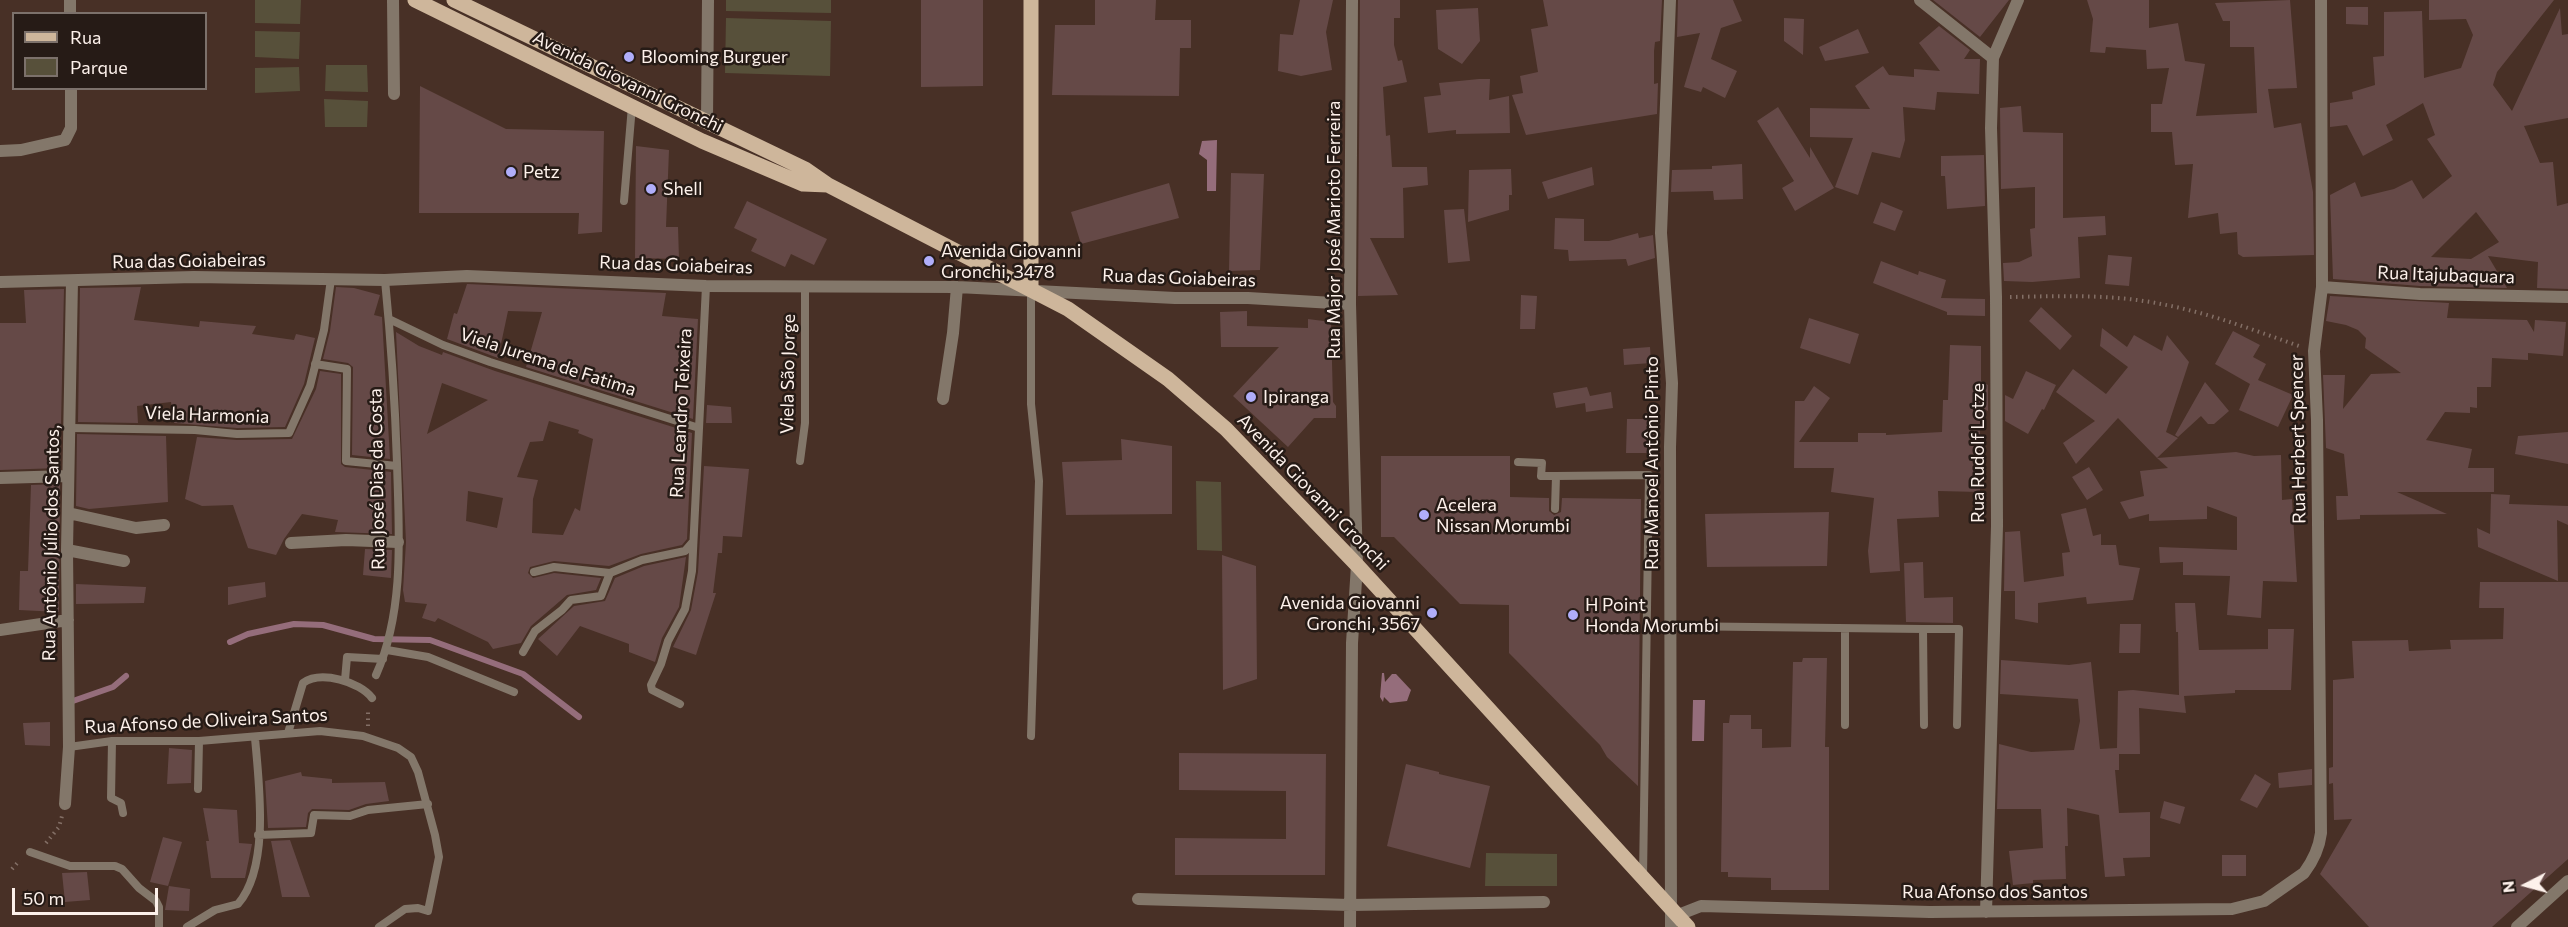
<!DOCTYPE html>
<meta charset="utf-8">
<style>
body{margin:0}
#map{position:relative;width:2568px;height:927px;overflow:hidden;background:#483026;font-family:Commissioner,sans-serif}
canvas{display:block}
.legend{position:absolute;left:12px;top:12px;width:195px;height:78px;box-sizing:border-box;background:#261b16;border:2px solid #7c716b;margin:0;padding:8px 10px;list-style:none;font-size:18px;color:#fdf1eb}
.legend li{display:flex;align-items:center;gap:12px;height:30px}
.legend b{width:30px;border:2px solid #7c716b}
.north{position:absolute;left:2496px;top:855px;width:60px;height:60px;-webkit-text-stroke:4px #261b16;paint-order:stroke;rotate:264deg;font-size:16px;font-weight:700;line-height:24px;text-align:center;color:#fdf1eb}
.north::after{content:'';display:block;margin:auto;width:21px;height:27px;background:#fdf1eb;clip-path:polygon(50% 0,100% 100%,50% 72%,0 100%)}
.scale{position:absolute;left:12px;top:888px;width:146px;height:27px;box-sizing:border-box;border:3px solid #fdf1eb;border-top:0;padding-left:8px;font-size:18px;line-height:21px;white-space:nowrap;color:#fdf1eb;-webkit-text-stroke:4px #261b16;paint-order:stroke}
</style>
<div id="map">
<canvas width="2568" height="927"></canvas>
<ul class="legend">
<li><b style="height:8px;background:#ceb69b"></b>Rua</li>
<li><b style="height:16px;background:#57503a"></b>Parque</li>
</ul>
<div class="north">N</div>
<div class="scale">50 m</div>
</div>
<script>
const context = document.querySelector('canvas').getContext('2d');
context.lineJoin = 'round';
function fill(path, color) { context.fillStyle = color; context.fill(path, 'evenodd'); }
function trace(path, color, width, dash) { context.strokeStyle = color; context.lineWidth = width; context.lineCap = dash ? 'butt' : 'round'; context.setLineDash(dash || []); context.stroke(path); }
function label(font, color, halo, rows, align = 'center') {
  context.font = font + ' Commissioner,sans-serif'; context.lineWidth = 5; context.setLineDash([]); context.textBaseline = 'middle'; context.strokeStyle = halo; context.fillStyle = color; for (const [text, x, y, turn = 0] of rows) {
    context.save(); context.translate(x, y); context.rotate((+turn || 0) * Math.PI / 180); context.textAlign = isNaN(turn) ? turn : align; if (halo) context.strokeText(text, 0, 0); context.fillText(text, 0, 0); context.restore();
  }
}
fill(new Path2D(`
 M255 0H301L300 24 255 23Z
 M726 0H831V13L726 11Z
 M726 18 831 21 830 76 725 73Z
 M255 31 300 32 299 59 255 57Z
 M326 65H367L368 92 325 91Z
 M299 67 300 91 255 93V68Z
 M324 99 368 101 367 127H325Z
 M1196 481 1221 482 1222 551 1197 550Z
 M1486 853 1557 854V886H1485Z`), '#57503a');
fill(new Path2D(`
 M1217 140 1216 191H1207V160L1199 154 1202 141Z
 M1382 673H1384L1385 682 1392 674H1396L1411 690 1407 701 1390 703 1384 697 1383 702 1380 697Z
 M1693 700H1705L1704 741H1692Z`), '#956d7b');
trace(new Path2D(`
 M230 642 248 634 294 624 323 625 374 639 430 640 523 674 579 717
 M70 702 113 687 126 676`), '#956d7b', 6);
fill(new Path2D(`
 M921 0H983V86L921 87Z
 M1095 0H1156L1155 20H1191V48H1180L1179 96 1052 95 1055 25H1095Z
 M1300 0H1333L1326 32 1332 70 1301 76 1278 71 1280 34 1293 35Z
 M1360 0H1400V18H1394V45L1398 61 1402 60 1407 82 1383 87 1386 136 1390 135 1392 167H1427L1428 185 1403 188 1404 238H1370L1398 295 1358 296Z
 M1543 0H1662L1660 41 1655 42 1654 51V84L1658 83 1657 114 1526 135 1512 95 1523 93 1520 76 1538 72 1531 29 1548 26Z
 M1678 0H1733L1742 21 1721 28 1711 59 1737 71 1725 98 1703 87 1701 92 1684 87 1700 33 1677 37Z
 M1933 0H2009L1980 37Z
 M2087 0H2149V28L2178 23 2185 61 2205 64 2196 116 2257 113 2254 47H2230V21H2223L2215 3 2290 0 2297 88 2268 89 2274 128 2301 123 2313 192 2314 255 2243 257 2238 254 2237 232 2220 234 2218 213 2188 218 2193 164 2175 165 2172 132H2151V104H2162L2169 68 2147 69 2146 50 2106 47 2105 53 2090 52 2093 19Z
 M2429 0H2554L2497 72 2493 85 2512 111 2560 8 2562 35 2568 34V118L2524 126 2540 163 2553 162 2557 206 2568 203V289L2537 288 2538 262 2488 256 2507 288 2420 286 2333 279 2330 195 2355 182 2361 197 2394 189 2412 180 2423 199 2452 176 2427 139 2435 135 2423 103 2386 125 2393 140 2363 156 2347 125 2330 127V103L2353 99 2352 92 2375 85 2373 57 2384 56V12L2422 11 2424 78 2461 68 2473 35 2466 19 2429 20ZM2476 212 2499 242 2471 259 2431 257Z
 M2346 7H2368V25L2346 24Z
 M1478 8 1480 41 1462 64 1438 49 1436 10Z
 M1784 18 1804 19 1803 55 1784 41Z
 M1939 26 1970 50 1964 59H1980L1979 94 1937 92 1935 110 1903 107 1905 140 1900 158 1872 152 1858 195 1835 187 1853 138 1810 137V108L1870 109 1855 86 1883 66 1889 75 1914 77V69L1940 71 1919 43Z
 M1858 29 1869 53 1825 61 1819 47Z
 M1479 79H1490L1489 100 1509 96 1510 133 1456 134V130L1428 133 1424 97 1441 95 1439 83Z
 M420 86 506 129 604 131 602 232 578 234 579 213H419Z
 M2021 106 2023 132 2063 133V218L2105 216 2106 235 2078 237 2080 278 2032 282 2004 281 2003 263 2019 262 2032 256 2030 229 2035 228V187L2001 189 2000 108Z
 M1778 107 1810 158V147L1834 188 1795 211 1782 188 1794 181 1757 121Z
 M636 146 669 150 666 227H678L679 259 635 258Z
 M1984 155 1985 206 1947 209 1945 176H1941V156Z
 M1742 164 1743 199 1714 200 1713 191 1671 192 1672 170 1712 169V166Z
 M1592 167 1594 185 1548 199 1542 182Z
 M1511 169 1512 195H1509V210L1468 222 1469 170Z
 M1231 173 1264 174 1260 270 1229 271Z
 M1169 183 1179 218 1081 244 1071 212Z
 M747 201 827 239 814 265 791 254 785 267 751 251 757 239 734 228Z
 M1881 202 1903 211 1895 231 1873 223Z
 M1464 209 1470 261 1448 263 1444 210Z
 M1555 218 1584 219V241H1609L1638 233 1639 238 1653 235 1655 258 1628 266 1626 259 1569 261 1568 250 1554 249Z
 M2108 255 2132 257 2129 286 2105 284Z
 M1881 261 1918 275 1919 271 1946 280 1941 298 1985 299V316L1947 315V312L1873 283Z
 M467 284 666 293 662 316 698 319 693 419 526 367 542 312 508 311 498 358 447 339 454 313 457 314Z
 M141 287 134 320 199 327 200 321 256 326 252 334 294 340 296 334 315 338 304 384 285 427 237 428 174 423 171 402 137 406 138 423 78 422 80 288Z
 M336 287 354 288 380 295 374 315 382 317 390 459 352 455 353 367 348 363 323 359 330 331Z
 M64 289 60 468 0 470V323H26L24 290Z
 M1521 295 1537 296 1535 329H1520Z
 M2330 296 2449 303 2447 318 2527 320 2534 332 2535 320 2566 322 2563 356 2528 353V360L2492 358 2491 387H2477V408L2470 407V413L2445 412 2426 440 2472 449 2468 468H2494V492H2397L2447 514 2360 515V519L2337 520 2336 496H2348L2344 454 2326 448 2323 375H2345L2343 409 2371 374 2401 373 2365 348 2366 338 2358 330 2346 325 2326 321Z
 M2041 307 2072 336 2060 350 2029 321Z
 M1247 311V326L1308 328V319L1331 322 1333 402 1336 406V418H1314L1288 447 1233 396 1279 347H1221L1220 312Z
 M1809 318 1859 334 1850 364 1800 348Z
 M2102 328 2127 347 2134 335 2162 351 2167 335 2189 362 2166 432 2178 438 2157 458 2118 418 2076 464 2063 443 2095 421 2056 392 2073 369 2106 394 2128 367 2100 346Z
 M2233 331 2260 345 2253 357 2266 364 2258 380 2293 395 2278 427 2239 410 2250 384 2215 364Z
 M396 332 419 346 442 355 443 352 495 371 692 433 687 539 682 545 641 554 609 566 554 561 530 567 528 573 533 578 554 573 601 578 596 590 567 595 531 626 521 643 493 649 488 642 438 618 435 622 422 618 427 604 405 602 403 590 406 542ZM442 383 488 400 427 434ZM549 421 579 430 578 433 593 439 580 511 575 508 563 535 532 533 533 499 538 480 517 477 530 442 543 441ZM468 491 503 498 497 528 466 521Z
 M1950 345 1981 346V381L1988 385V411L1980 406V492L1938 491 1939 517 1897 519 1900 571 1870 573 1868 551 1874 498 1831 492 1834 468H1794L1795 401H1804L1814 386 1830 398 1799 442H1858V433H1886V435L1942 432 1943 400H1948Z
 M1650 347 1651 363 1624 365 1623 349Z
 M320 371 341 374V464L345 467 391 472 392 534 335 532 338 520 302 514 284 539 276 555 248 548 233 505 202 506 185 499 197 437 237 440 292 439 316 389Z
 M2026 371 2056 385 2044 410 2042 409 2028 434 2005 421V395L2013 399Z
 M2205 382 2229 411 2214 424H2208L2201 416 2178 437 2175 435Z
 M1587 387 1590 396 1611 392 1613 408 1586 412 1585 403 1556 408 1553 393Z
 M707 405 731 407 732 423H706Z
 M1627 419H1654L1653 453H1626Z
 M2568 432V464L2515 454 2518 436Z
 M77 434 166 436 168 502 89 509 76 506Z
 M1121 439 1172 446V514L1066 515 1062 462 1122 460Z
 M2236 452 2254 456 2281 455 2282 500 2292 499 2297 582 2263 581 2261 618 2227 615 2230 576 2183 575V562L2160 563 2159 547 2237 550V517L2207 506V519L2149 521V514L2129 519 2120 502 2144 496 2140 471 2168 468 2157 458Z
 M1381 456H1510V497L1549 498V511L1554 515 1561 512 1562 498 1641 499 1638 786 1607 757 1600 745 1509 653V605L1460 604 1394 537H1381Z
 M704 466 749 469 742 537 723 536 722 553H718L713 593H716L696 655 673 647 691 610 698 572Z
 M2089 467 2103 490 2087 500 2072 477Z
 M60 484 59 612 19 610 20 571H28L31 485Z
 M2491 494 2510 495 2509 504 2568 506V525L2557 520 2558 581 2478 547 2477 528 2490 534Z
 M2086 508 2093 536 2101 534V545H2116L2119 565 2140 568 2133 600 2087 604 2086 597 2038 603V623L2015 619V591H2004L2005 532 2020 531 2024 582 2064 576 2062 553 2070 552 2061 514Z
 M1829 512 1827 566 1707 567 1705 514Z
 M365 549 392 550 391 578 363 575Z
 M1222 555 1256 566 1257 679 1223 690Z
 M686 557 679 607 662 638 655 662 629 652V644L580 626 557 656 538 639 574 606 605 601 615 578 644 566Z
 M1923 562 1924 598 1953 597V623L1906 622 1904 563Z
 M265 582 266 597 228 605V587Z
 M2480 582H2568V859L2492 927H2369L2320 874 2352 819 2334 820 2333 783 2329 784V768L2333 767V680L2354 678 2352 641 2408 640 2409 651 2451 649 2450 640 2503 639 2504 608H2479Z
 M76 584 146 587 144 603 76 604Z
 M2175 603H2195L2199 650 2268 649V629H2294L2291 690H2235V693L2184 696 2186 713 2139 708 2140 754H2119V770H2115L2119 813 2150 812V857L2123 858 2125 876 2105 877 2099 815 2067 808 2068 846H2065L2066 879 2033 880V883L2013 885 2009 851 2043 848 2041 809H1997L1999 744 2031 752 2074 750 2080 721 2078 699 2000 694 2001 660 2069 665 2091 662 2100 749 2117 748 2118 691 2133 690 2179 695 2178 632H2176Z
 M2120 624H2141L2140 653H2119Z
 M1803 658H1827L1825 747H1829V890H1771V878L1728 877V872H1721L1723 723H1729L1730 715H1751V729H1762V748L1791 747 1793 662H1802Z
 M50 722V746L25 745 23 723Z
 M169 748 192 750 191 783 167 784Z
 M1179 753 1326 754 1325 875H1175V838L1286 839V791L1179 790Z
 M1406 764 1439 772V774L1490 786 1470 868 1387 846Z
 M2312 769V785L2279 788 2278 773Z
 M301 772 302 776 332 779V783L385 782 389 801 366 804 349 810 312 809 308 813 306 827 268 828 265 781Z
 M2255 774 2271 784 2257 808 2240 800Z
 M2164 801 2185 807 2180 824 2160 818Z
 M203 808 237 810 239 843 252 844 245 878H211L206 841H209Z
 M163 837 182 842 168 886 150 882Z
 M290 840 310 897H282L271 841Z
 M2222 855H2246V876H2222Z
 M87 872 90 900 65 902 62 873Z
 M169 886 190 889 189 911 165 910Z`), '#654947');
trace(new Path2D(`
 M2010 297C2061 296 2112 294 2161 304 2210 313 2256 331 2302 347
 M368 726V710
 M46 843 59 827 62 816
 M12 869 20 860`), '#836f66', 4, [1.5, 4.5]);
trace(new Path2D(`
 M624 201 632 106
 M1031 289V404L1039 481 1031 736
 M389 319 443 345 490 362 699 428
 M315 364 347 369 346 461 397 466
 M71 428 195 430 237 434 289 433 310 386 324 330 331 279
 M800 461 805 423V287
 M1518 462 1542 463 1541 476H1556
 M1555 509 1556 476 1649 475 1643 877
 M534 572 554 567 610 573
 M1669 626 1923 629 1924 725
 M1845 629V725
 M1923 629H1959L1957 725
 M387 650 428 657 514 692
 M523 652 535 631 562 610 571 600 601 596 610 573 642 560 685 551 692 543
 M376 675C405 610 399 533 397 463 395 402 391 341 385 280
 M345 680 347 657 383 659
 M680 704 652 690 651 685 661 664 668 641 685 609 692 571 706 286
 M288 733 303 683C321 670 360 682 372 698
 M112 741 111 798 121 803 123 813
 M69 747 112 741H199L320 731 363 736 398 748 411 757 418 772 435 835 439 857 428 911 418 908 405 909 379 927
 M198 789 199 741
 M258 835 311 833 314 815 350 816 368 810 428 804
 M30 852 70 866H115L122 869 139 888 156 901 159 907V927
 M187 927 215 910 238 904C270 867 259 784 255 738`), '#83776a', 8);
trace(new Path2D(`
 M70 0V14
 M393 0 394 94
 M1670 0 1661 233 1672 383 1670 447 1671 927
 M1920 0 1993 58
 M707 120 708 0
 M0 151 21 150 65 140 71 128V88
 M0 282 194 277 385 280 467 276 706 286 957 287 1175 298H1248L1350 304
 M2322 287 2420 294 2568 297
 M943 399 953 333 957 287
 M0 478 68 476
 M68 513 136 528 164 525
 M291 543 346 540 398 542
 M67 550 124 561
 M0 630 68 620
 M65 804 69 747 67 550 72 281
 M1138 899 1350 905 1544 902
 M1986 912 1997 526 1996 297 1991 128 1993 58 2018 0
 M1678 915 1701 906 1930 912 2232 909 2264 901 2304 873C2313 861 2319 849 2321 833L2317 420 2314 351 2322 287 2321 0
 M1350 927 1352 643 1357 565 1350 304 1352 0
 M2517 927 2568 881`), '#83776a', 12);
trace(new Path2D(`
 M415 0 702 141 803 184 828 185
 M454 0 805 169 828 185 1068 309 1168 379 1226 429 1357 565 1688 927
 M1031 289V0`), '#ceb69b', 15);
for (const [x, y, r, color] of [
 [629,57,6,"#b0aefa"],
 [511,172,6,"#b0aefa"],
 [651,189,6,"#b0aefa"],
 [929,261,6,"#b0aefa"],
 [1251,397,6,"#b0aefa"],
 [1424,515,6,"#b0aefa"],
 [1432,613,6,"#b0aefa"],
 [1573,615,6,"#b0aefa"]
]) { const dot = new Path2D(); dot.arc(x, y, r, 0, 2 * Math.PI); context.fillStyle = color; context.fill(dot); trace(dot, '#261b16', 2); }
label('18px', '#fdf1eb', '#261b16', [
 ["Blooming Burguer",641,57],
 ["Petz",523,172],
 ["Shell",663,189],
 ["Avenida Giovanni",941,251],
 ["Gronchi, 3478",941,272],
 ["Ipiranga",1263,397],
 ["Acelera",1436,505],
 ["Nissan Morumbi",1436,526],
 ["Avenida Giovanni",1420,603,"right"],
 ["Gronchi, 3567",1420,624,"right"],
 ["H Point",1585,605],
 ["Honda Morumbi",1585,626]
], 'left');
label('18px', '#fdf1eb', '#261b16', [
 ["Avenida Giovanni Gronchi",628,82,26],
 ["Rua Major José Marioto Ferreira",1334,230,-90],
 ["Rua das Goiabeiras",189,261,-1],
 ["Rua das Goiabeiras",676,265,2],
 ["Rua Itajubaquara",2446,275,2],
 ["Rua das Goiabeiras",1179,278,2],
 ["Viela Jurema de Fatima",548,362,18],
 ["Viela São Jorge",788,374,-89],
 ["Rua Leandro Teixeira",681,413,-87],
 ["Viela Harmonia",207,415,2],
 ["Rua Herbert Spencer",2298,439,-91],
 ["Rua Rudolf Lotze",1978,453,-90],
 ["Rua Manoel Antônio Pinto",1652,463,-90],
 ["Rua José Dias da Costa",377,479,-91],
 ["Avenida Giovanni Gronchi",1313,492,46],
 ["Rua Antônio Júlio dos Santos,",51,543,-89],
 ["Rua Afonso de Oliveira Santos",206,721,-3],
 ["Rua Afonso dos Santos",1995,892]
]);
</script>
